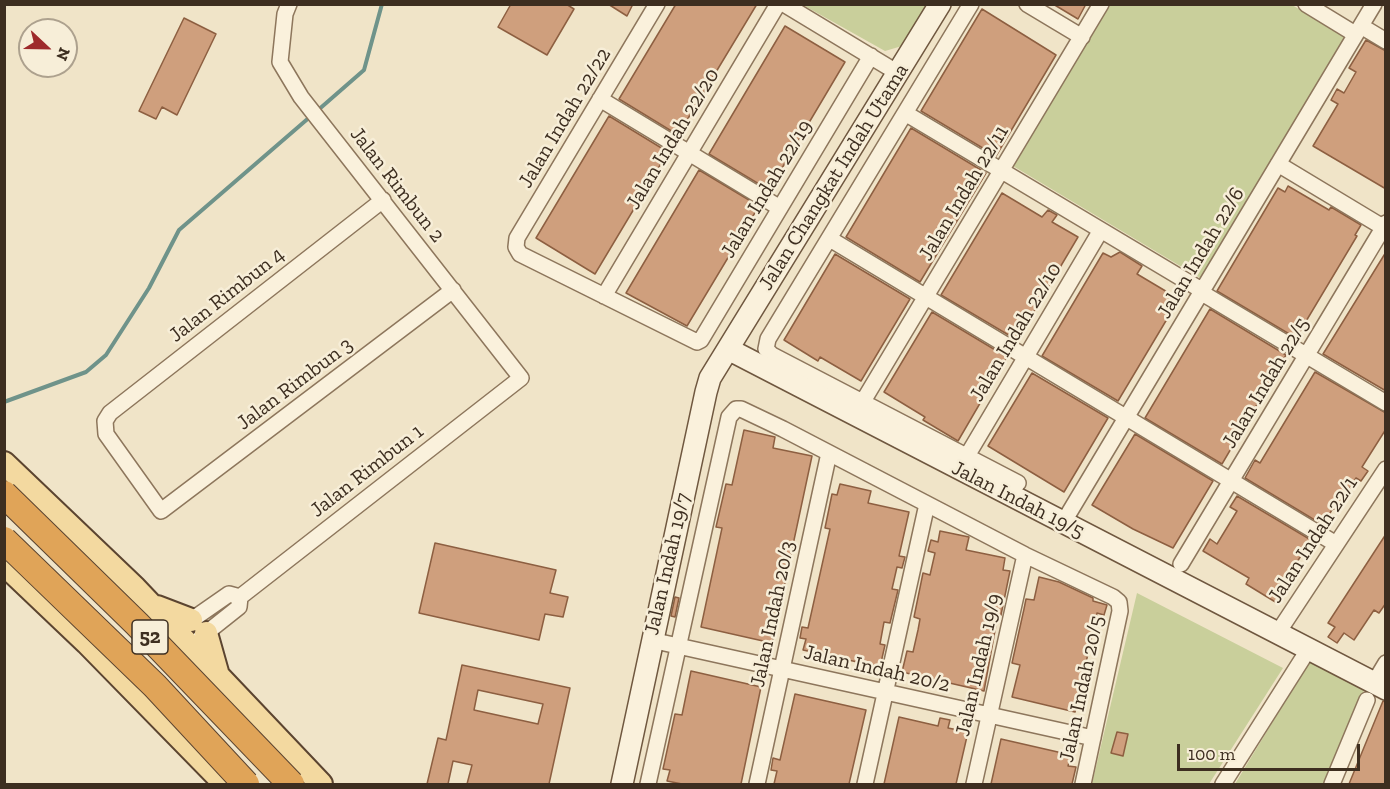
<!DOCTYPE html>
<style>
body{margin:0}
#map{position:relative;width:1390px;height:789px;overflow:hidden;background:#f0e4c8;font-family:"Zilla Slab",serif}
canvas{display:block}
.frame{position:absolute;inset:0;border:6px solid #3d2e20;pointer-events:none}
.north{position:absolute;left:18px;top:18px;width:60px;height:60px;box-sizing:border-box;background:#f7eed8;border:2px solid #ada18e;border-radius:50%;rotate:112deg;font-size:16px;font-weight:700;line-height:24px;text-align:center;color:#3d2e20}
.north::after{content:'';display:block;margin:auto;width:21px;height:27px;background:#9e2a2b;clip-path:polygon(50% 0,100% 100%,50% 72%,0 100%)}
.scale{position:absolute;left:1177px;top:744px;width:183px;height:27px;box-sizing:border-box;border:3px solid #3d2e20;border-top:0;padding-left:8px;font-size:18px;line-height:21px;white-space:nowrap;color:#3d2e20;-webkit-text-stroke:4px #f7eed8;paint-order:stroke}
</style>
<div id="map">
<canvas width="1390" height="789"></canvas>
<div class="frame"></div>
<div class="north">N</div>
<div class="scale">100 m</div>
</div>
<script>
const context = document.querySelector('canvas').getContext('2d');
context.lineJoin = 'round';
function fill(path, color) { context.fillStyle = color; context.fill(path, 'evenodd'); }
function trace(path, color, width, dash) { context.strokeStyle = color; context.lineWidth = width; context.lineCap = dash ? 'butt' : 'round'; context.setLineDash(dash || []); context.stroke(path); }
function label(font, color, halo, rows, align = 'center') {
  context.font = font + ' "Zilla Slab",serif'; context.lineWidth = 5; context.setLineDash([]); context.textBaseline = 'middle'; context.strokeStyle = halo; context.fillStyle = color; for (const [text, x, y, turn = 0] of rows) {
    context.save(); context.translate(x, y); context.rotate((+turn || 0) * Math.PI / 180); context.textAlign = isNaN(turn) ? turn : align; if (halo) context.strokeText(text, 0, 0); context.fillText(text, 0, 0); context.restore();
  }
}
fill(new Path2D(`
 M803 5H926L902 46 885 51Z
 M1108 5H1292L1345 36 1202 279 1013 166Z
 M1137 593 1283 668 1209 784H1092Z
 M1312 657 1367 683 1325 784H1235Z`), '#c9cf9b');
trace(new Path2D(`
 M317 111 364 70 382 4
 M4 402 86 372 106 355 149 288 179 230 311 116`), '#6f938a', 4);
const building = new Path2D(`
 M511 4H566L574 9 547 55 498 27Z
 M608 4H633L627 16Z
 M676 4H757L678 135 619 99Z
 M1053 4H1086L1078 19Z
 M982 9 1056 55 996 156 921 111Z
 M184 18 216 34 177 115 162 107 156 119 139 111Z
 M785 26 845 62 769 190 709 154Z
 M1366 40 1386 51V189L1313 146 1338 104 1331 100 1337 89 1344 93 1356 72 1349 68Z
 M609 116 668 152 595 274 536 238Z
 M911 128 986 173 920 282 846 237Z
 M699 170 759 206 687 326 626 293Z
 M1288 186 1329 210 1331 207 1361 225 1355 235 1357 236 1296 338 1217 291 1278 188 1285 192Z
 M1002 193 1042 217 1048 210 1057 215 1052 222 1078 237 1017 340 941 295Z
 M1120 252 1142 266 1137 274 1179 299 1118 401 1042 356 1103 253 1111 257Z
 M1386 252V391L1323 354Z
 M835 254 910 299 861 381 820 357 818 361 784 340Z
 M1210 309 1286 355 1222 464 1145 418Z
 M932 312 1007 357 958 441 923 420 925 417 884 392Z
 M1315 372 1386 413V429L1362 467 1368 471 1361 481 1356 478 1343 499 1346 501 1340 512 1333 508 1323 525 1245 478 1255 460 1260 463Z
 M1032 373 1108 418 1064 492 988 446Z
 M744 430 775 437 773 448 812 456 772 643 701 627 722 528 716 527 726 484 732 485Z
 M1135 434 1213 481 1173 548 1133 529 1092 505Z
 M840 484 871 491 868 503 909 512 899 556 905 557 902 568 897 567 892 589 898 590 890 623 884 622 880 644 885 645 880 667 803 650 806 639 800 638 802 627 808 628 830 529 825 528 832 494 837 495Z
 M1237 496 1311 540 1297 562 1301 564 1277 603 1246 584 1249 578 1203 551 1210 539 1217 544 1237 511 1230 507Z
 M940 531 969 537 966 550 1005 558 1003 570 1010 571 1001 615 998 614 984 691 902 672 907 651 913 652 918 630 920 619 914 617 923 573 930 575 935 553 928 551 931 540 938 542Z
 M1386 534V603L1379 613 1374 610 1354 640 1344 633 1337 643 1328 637 1335 627 1328 623Z
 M435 543 556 570 550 593 568 597 563 617 545 614 539 640 419 613Z
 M1039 577 1059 582 1093 598V601L1107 605 1104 615 1097 613 1075 712 1012 697 1020 665 1012 663 1024 609 1026 599 1034 600Z
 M675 597 679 598 675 617 671 616Z
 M462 665 570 688 549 784H467L472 765 453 761 448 784H427L438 738 446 740ZM478 690 543 704 538 724 474 710Z
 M691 671 761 687 741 784H682L667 781 670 770 663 769 675 714 682 715Z
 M795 694 866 710 849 784H774L777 771 771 770 773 758 780 760Z
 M1383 701 1386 702V784H1349Z
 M899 717 938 726 940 718 950 720 948 728 968 732 956 784H884Z
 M1117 732 1128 734 1123 756 1111 753Z
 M1001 739 1071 755 1068 766 1076 767 1072 784H991Z`);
fill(building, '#cf9f7d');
trace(building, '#8d5f41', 1.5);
const street = new Path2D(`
 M657 4 517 238 516 247 520 254 697 342 701 340 871 56
 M784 4 898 73
 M971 4 768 339 766 349 772 355 1018 483
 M1027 4 1082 37
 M1306 4 1355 34
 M1361 26 1386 41
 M600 99 780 208
 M905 113 1203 291
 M1278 164 1386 229
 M383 200 110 413 105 421 106 434 161 511 453 290
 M830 239 1336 544
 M1202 293 1386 403
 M604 296 778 4
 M862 403 1101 4
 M967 456 1101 230
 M1063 523 1374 4
 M1181 564 1386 223
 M240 597 521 378 301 97 280 62 285 14 289 4
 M183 626 229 594 240 597
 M1277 634 1386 469
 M200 638 239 607 240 597
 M651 640 1093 738
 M1374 683 1386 663
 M648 784 729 417 736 409H741L783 429 1025 555 1113 597 1119 602 1120 611 1083 784
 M757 784 829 453
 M865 784 927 504
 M974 784 1025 555
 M1223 784 1308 650
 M1332 784 1367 700`);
const secondary = new Path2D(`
 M728 349 1386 689
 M622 784 706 392 710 378 940 4`);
const primary = new Path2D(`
 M4 463 135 588 321 784
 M4 564 87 643 225 784
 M157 607 191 620
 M206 633 217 672`);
trace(street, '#8d765c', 18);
trace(secondary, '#6f573f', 24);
trace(primary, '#5b4430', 26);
trace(street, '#faf1dc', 15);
trace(secondary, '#faf1dc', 21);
trace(primary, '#f3d9a0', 22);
const highwayBridge = new Path2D(`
 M4 494 137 624 291 784
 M4 540 155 686 246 784`);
trace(highwayBridge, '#5b4430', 28, []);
trace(highwayBridge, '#e0a458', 26);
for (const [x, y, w] of [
 [150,637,36]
]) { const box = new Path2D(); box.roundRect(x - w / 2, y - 17, w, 34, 4.5); context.fillStyle = '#f7eed8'; context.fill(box); trace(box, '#3d2e20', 1.5); }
label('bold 20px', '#3d2e20', null, [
 ["52",150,637]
]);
label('21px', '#3d2e20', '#f7eed8', [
 ["Jalan Indah 22/22",565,118,-59],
 ["Jalan Indah 22/20",673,139,-59],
 ["Jalan Changkat Indah Utama",834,177,-58],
 ["Jalan Rimbun 2",397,185,52],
 ["Jalan Indah 22/19",767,189,-59],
 ["Jalan Indah 22/11",964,193,-59],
 ["Jalan Indah 22/6",1201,253,-59],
 ["Jalan Rimbun 4",227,295,-38],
 ["Jalan Indah 22/10",1016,332,-59],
 ["Jalan Indah 22/5",1266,383,-59],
 ["Jalan Rimbun 3",295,384,-37],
 ["Jalan Rimbun 1",367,471,-38],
 ["Jalan Indah 19/5",1018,500,27],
 ["Jalan Indah 22/1",1313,540,-57],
 ["Jalan Indah 19/7",668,564,-77],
 ["Jalan Indah 20/3",773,614,-78],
 ["Jalan Indah 19/9",979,665,-77],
 ["Jalan Indah 20/2",877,669,13],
 ["Jalan Indah 20/5",1082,689,-78]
]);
</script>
